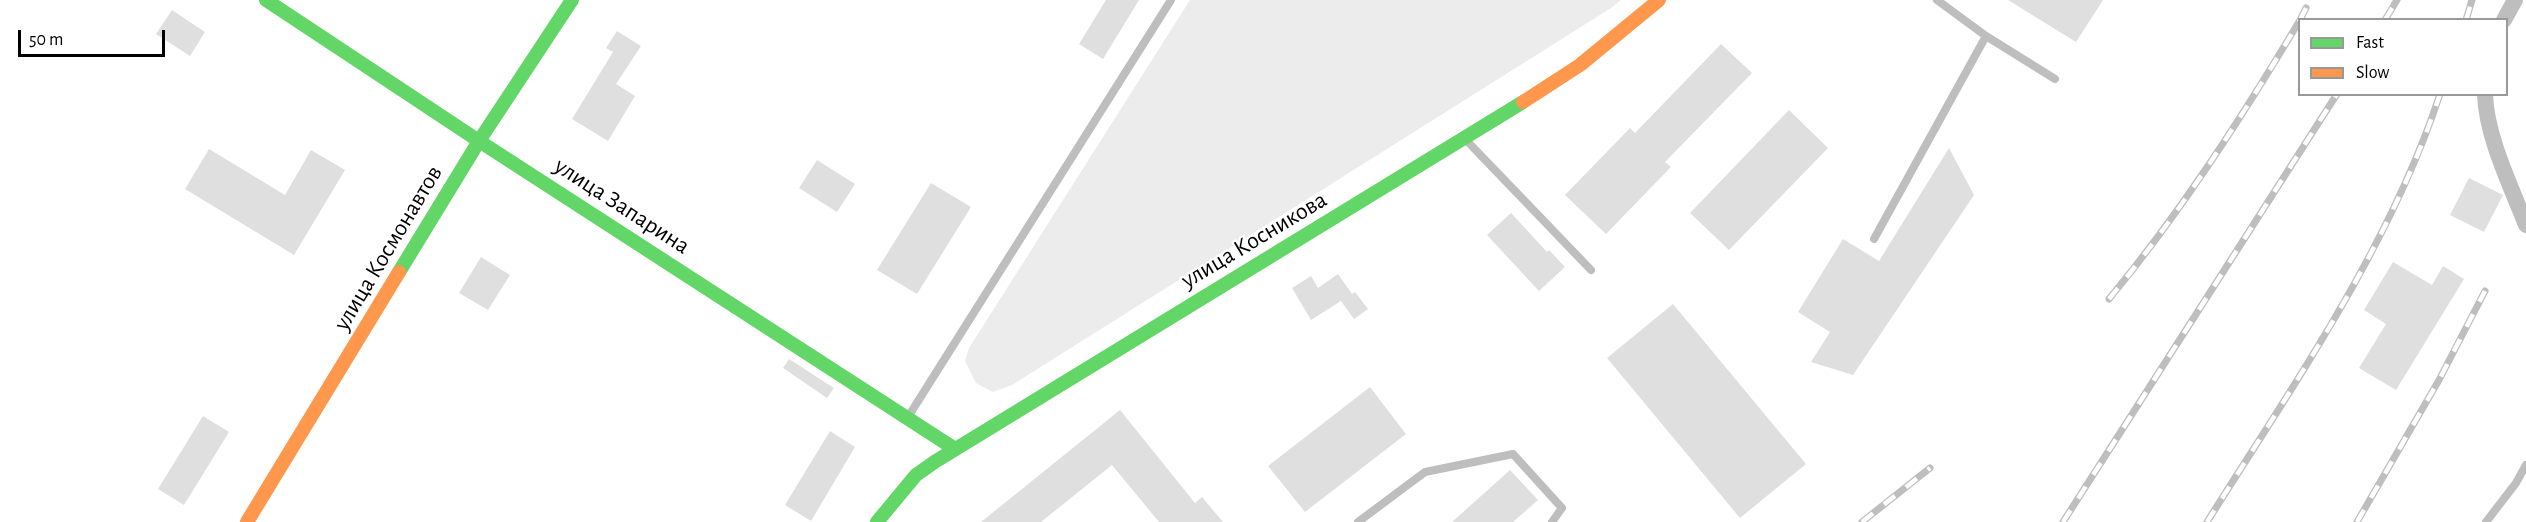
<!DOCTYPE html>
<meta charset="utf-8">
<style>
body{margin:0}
#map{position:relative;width:2526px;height:522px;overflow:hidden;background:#fff;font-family:"Alegreya Sans",sans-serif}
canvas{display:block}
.legend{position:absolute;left:2298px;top:18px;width:210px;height:78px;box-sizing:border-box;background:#fff;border:2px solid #999;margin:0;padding:8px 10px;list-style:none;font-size:18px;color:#000}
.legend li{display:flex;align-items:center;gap:12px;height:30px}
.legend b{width:30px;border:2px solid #999}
.scale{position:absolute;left:18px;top:30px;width:147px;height:27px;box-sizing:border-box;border:3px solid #000;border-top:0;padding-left:8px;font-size:18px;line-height:21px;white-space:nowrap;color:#000;-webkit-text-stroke:4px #fff;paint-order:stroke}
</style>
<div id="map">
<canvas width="2526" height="522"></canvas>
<ul class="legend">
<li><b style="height:8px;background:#63d668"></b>Fast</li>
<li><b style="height:8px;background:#ff974d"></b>Slow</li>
</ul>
<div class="scale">50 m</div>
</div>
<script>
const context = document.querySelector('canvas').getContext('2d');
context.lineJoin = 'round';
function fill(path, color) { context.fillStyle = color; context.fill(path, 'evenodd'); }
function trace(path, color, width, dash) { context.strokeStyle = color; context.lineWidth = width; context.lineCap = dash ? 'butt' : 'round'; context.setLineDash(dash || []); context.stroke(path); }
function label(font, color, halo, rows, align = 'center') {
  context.font = font + ' "Alegreya Sans",sans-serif'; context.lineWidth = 4.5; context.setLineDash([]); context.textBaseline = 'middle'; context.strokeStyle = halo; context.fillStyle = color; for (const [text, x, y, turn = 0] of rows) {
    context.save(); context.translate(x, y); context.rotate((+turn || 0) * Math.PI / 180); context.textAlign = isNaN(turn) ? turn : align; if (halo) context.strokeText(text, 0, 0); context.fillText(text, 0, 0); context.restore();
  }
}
fill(new Path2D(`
 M1190 0H1621L1611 8 1012 385 993 392 976 383 965 361 969 348Z`), '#ececec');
fill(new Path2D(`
 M1106 0H1139L1103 59 1079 44Z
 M2008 0H2103L2076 42Z
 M172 10 205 32 190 56 156 34Z
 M617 31 641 46 616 84 635 96 608 141 572 119 613 52 606 48Z
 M1721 44 1752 73 1665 162 1671 167 1606 234 1565 195 1630 128 1635 133Z
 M1789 110 1828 148 1729 250 1690 213Z
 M1949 148 1974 195 1853 375 1811 362 1830 332 1798 312 1843 239 1879 261Z
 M209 149 285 195 311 150 345 170 294 255 185 189Z
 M817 160 855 184 837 212 799 188Z
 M2469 178 2503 195 2484 232 2450 215Z
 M931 183 971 207 917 294 877 270Z
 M1511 213 1547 252 1549 250 1565 267 1539 291 1487 235Z
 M481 257 510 275 488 310 459 293Z
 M2393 262 2432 285 2443 266 2464 279 2396 390 2359 368 2386 324 2364 310Z
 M1338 274 1352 294 1347 297 1355 292 1368 309 1354 319 1341 301 1311 320 1292 288 1311 276 1318 288Z
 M1673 304 1806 464 1740 518 1607 358Z
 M789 359 834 388 827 398 783 368Z
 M1370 387 1406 434 1305 512 1268 466Z
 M1120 410 1195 503 1202 497 1223 522H1159L1112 465 1041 522H981Z
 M203 416 229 432 184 505 158 489Z
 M830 431 855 447 811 521 785 505Z
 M1510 470 1538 500 1513 522H1452Z`), '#dfdfdf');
trace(new Path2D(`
 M1937 0 1986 36 2055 79
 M1467 141 1591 270
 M1874 239 1986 36
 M908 417 1171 0
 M1358 522 1425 472 1513 454 1562 508 1552 522
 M2486 522 2516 483 2526 465`), '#bebebe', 8);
trace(new Path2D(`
 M2504 20 2515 0
 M2485 94C2486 136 2511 186 2526 225`), '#bebebe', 16);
trace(new Path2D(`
 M266 0 479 141 955 449
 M399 272 479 141 572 0
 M877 522 916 475 936 461 1523 102`), '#63d668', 14);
trace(new Path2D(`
 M1523 102 1580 65 1659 0
 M247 522 399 272`), '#ff974d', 14);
const rail = new Path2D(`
 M2300 20 2306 8
 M2385 20 2397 0
 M2466 20 2472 0
 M2109 299C2181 212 2242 117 2300 20
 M1862 522 1930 468
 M2063 522 2337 94
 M2207 522C2293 385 2389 249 2440 94
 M2357 522 2439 380 2485 291`);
trace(rail, '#bebebe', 7);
trace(rail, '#fff', 4.5, [14]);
label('24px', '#000', '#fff', [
 ["улица Запарина",622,206,33],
 ["улица Косникова",1254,240,-31],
 ["улица Космонавтов",388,248,-59]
]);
</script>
